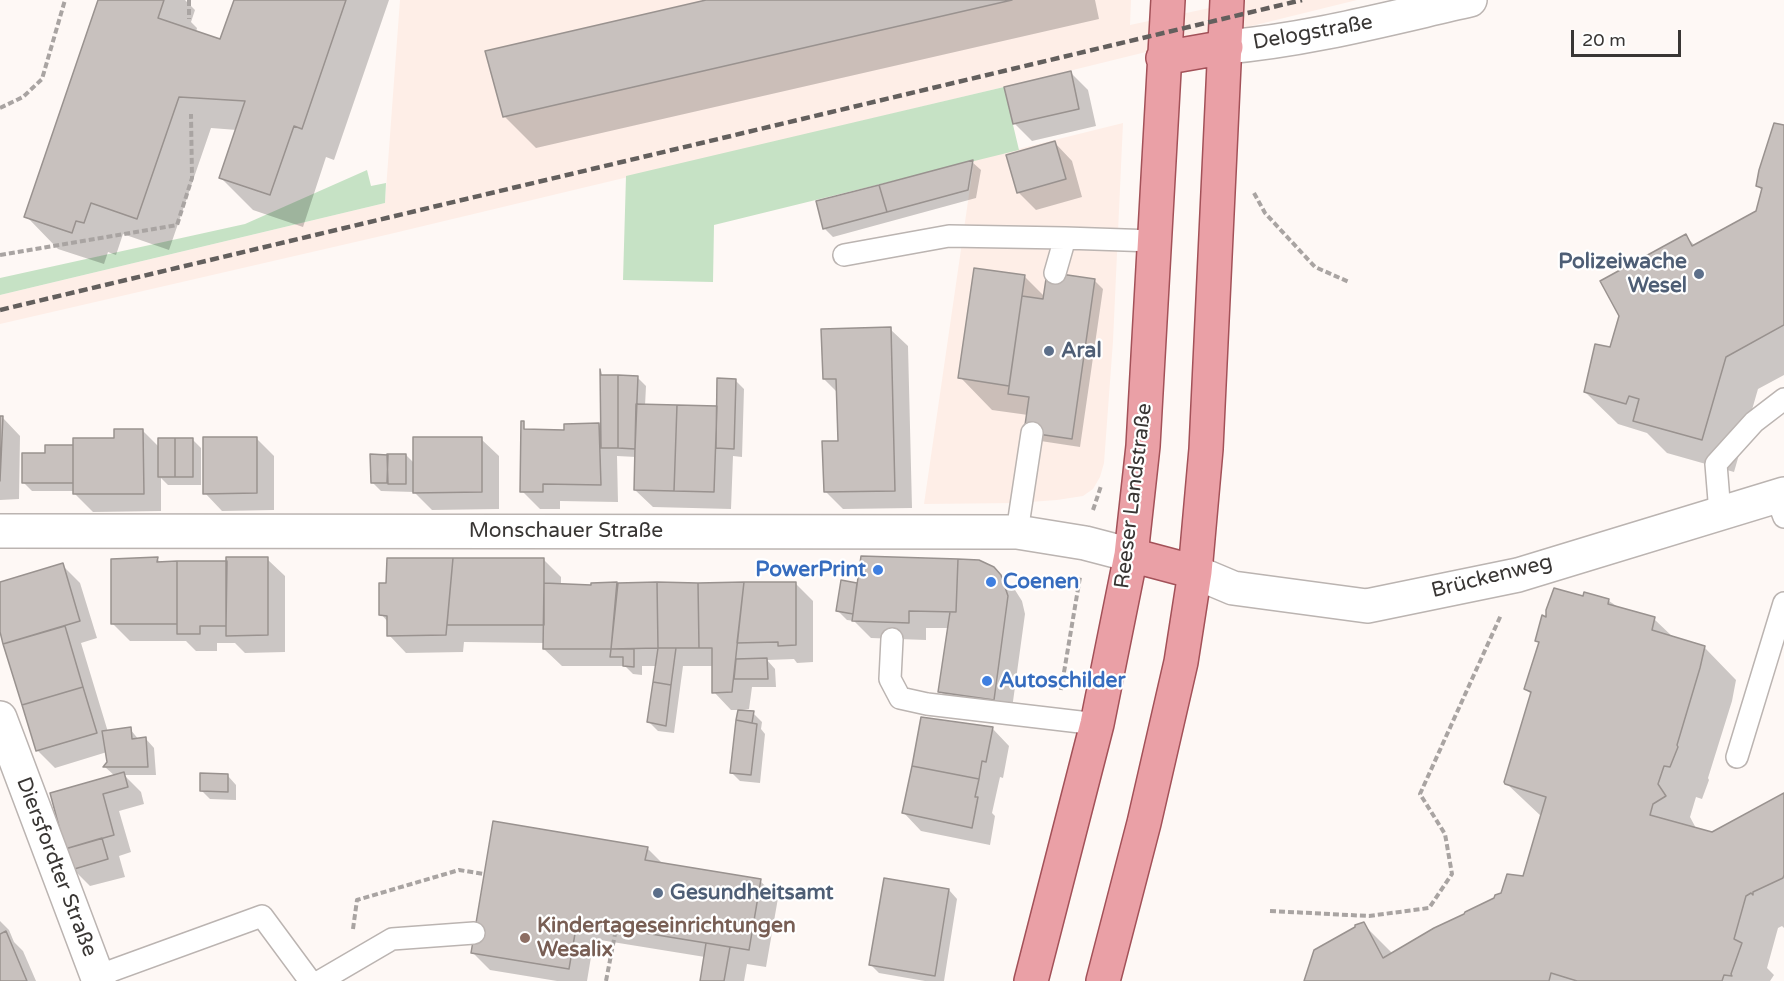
<!DOCTYPE html>
<meta charset="utf-8">
<style>
body{margin:0}
#map{position:relative;width:1784px;height:981px;overflow:hidden;background:#fef8f5;font-family:"Varela Round",sans-serif}
canvas{display:block}
.scale{position:absolute;left:1571px;top:30px;width:110px;height:27px;box-sizing:border-box;border:3px solid #393634;border-top:0;padding-left:8px;font-size:18px;line-height:21px;white-space:nowrap;color:#393634;-webkit-text-stroke:4px #fff;paint-order:stroke}
</style>
<div id="map">
<canvas width="1784" height="981"></canvas>
<div class="scale">20 m</div>
</div>
<script>
const context = document.querySelector('canvas').getContext('2d');
context.lineJoin = 'round';
function fill(path, color) { context.fillStyle = color; context.fill(path, 'evenodd'); }
function trace(path, color, width, dash) { context.strokeStyle = color; context.lineWidth = width; context.lineCap = dash ? 'butt' : 'round'; context.setLineDash(dash || []); context.stroke(path); }
function label(font, color, halo, rows, align = 'center') {
  context.font = font + ' "Varela Round",sans-serif'; context.lineWidth = 4.5; context.setLineDash([]); context.textBaseline = 'middle'; context.strokeStyle = halo; context.fillStyle = color; for (const [text, x, y, turn = 0] of rows) {
    context.save(); context.translate(x, y); context.rotate((+turn || 0) * Math.PI / 180); context.textAlign = isNaN(turn) ? turn : align; if (halo) context.strokeText(text, 0, 0); context.fillText(text, 0, 0); context.restore();
  }
}
fill(new Path2D(`
 M400 0H1131L1130 25 1247 0H1357L1004 87 390 234 0 324V295L385 203Z
 M1123 123 1113 341 1104 463 1100 477 1093 489 1083 496 1057 500 1016 503 924 504 974 160Z`), '#feeee7');
fill(new Path2D(`
 M1004 87 1019 150 714 225 713 282 623 280 626 176Z
 M367 170 371 186 386 183 385 203 0 295V278L245 224Z`), '#c6e2c5');
fill(new Path2D(`
 M100 0H185L195 10 191 22 197 28 196 32 221 41 235 0H389L334 160 326 157 303 227 253 210 221 178 237 130 211 128 169 250 123 234 116 255 108 252 104 264 58 249 26 216Z
 M712 0H1095L1099 19 536 148 504 116Z
 M1070 72 1088 90 1096 126 1032 141 1014 123Z
 M1784 127V375L1758 389 1734 472 1667 453 1647 433 1618 424 1585 392 1611 348 1686 236 1695 246 1757 212 1763 191 1757 186Z
 M1055 143 1072 161 1082 197 1036 210 1018 192Z
 M972 162 981 170 976 198 833 237 824 228Z
 M1024 276 1045 297 1094 280 1103 289 1080 447 1034 440 1028 415 992 410 960 377Z
 M890 329 908 346 912 508 843 509 826 492 839 442 838 393 824 379Z
 M637 377 646 386 645 406 718 408 735 380 744 389 742 457 733 456 731 509 653 507 635 490 636 457 617 456 618 502 560 501V509H540L522 491 566 431 599 425 602 428Z
 M0 418H3L20 436 19 499 0 500Z
 M143 431 159 447 192 439 201 448V485H168L161 478V511L93 512 75 494V491H32L24 483 47 454 75 446 116 440Z
 M256 438 274 456V510L222 511 205 493Z
 M481 439 499 456V509L432 510 414 492 381 491 372 482V456L406 455 415 464Z
 M157 559 161 563H228L267 559 285 576V652L245 653 235 643H217V651H196L186 641H130L113 624Z
 M388 559H543L561 577V585L572 586 618 584 795 583 813 601V662L797 663 794 659 767 660 775 669 776 687H752L749 709 742 710V712L753 713 762 722 761 729 765 734 760 783 740 781 731 772 739 710H731L714 692 713 666H683L674 733 658 731 649 722 657 666H642V675L633 674 625 666H562L544 649 545 643 464 642 463 652 406 653 389 635 388 622 381 614 388 584Z
 M62 565 80 583 97 638 81 643 108 732 130 729 139 740 146 739 154 748 156 775H124L141 792 144 804 119 811 131 852 119 856 125 877 90 886 73 869 51 794 115 776 105 767 109 763 107 752 55 768 37 750 0 627V584Z
 M996 572 1015 590 1022 601 1025 614 1011 716 957 709 940 691 949 628H926V640L871 638 854 621 847 620 838 611 856 584 858 586Z
 M1585 594 1609 601 1621 609 1654 619 1674 638 1704 647 1736 680 1732 701 1708 778 1709 780 1702 799 1696 797 1690 817 1697 830 1712 834 1784 795V928L1782 926 1778 928 1767 968 1774 975 1770 981H1306L1363 924 1393 954 1495 899 1524 878 1542 817 1507 784 1532 695 1527 690 1540 644 1536 641 1548 618 1584 598Z
 M992 728 1009 746 1003 778 1000 777 992 813 995 816 990 845 921 831 904 813Z
 M228 776 236 785V800L210 799 201 790Z
 M647 848 664 865 760 881 778 898 766 967 747 964 744 981H701L705 957 594 939 587 981H557L490 970 472 952Z
 M949 890 957 899 944 981H925L879 973 870 964Z
 M0 921 9 930 14 942 23 951 36 981H0Z`), '#0003');
const building = new Path2D(`
 M98 0H164L158 18 220 39 234 0H346L302 129 294 126 270 195 219 178 245 101 179 97 137 219 91 203 84 223 76 221 72 233 24 217Z
 M706 0H1012L503 117 485 51Z
 M1071 71 1079 109 1013 124 1004 87Z
 M1774 123 1784 125V325L1726 357 1702 440 1633 421 1639 399 1629 396 1626 404 1584 392 1595 344 1610 347 1619 316 1600 281 1686 234 1692 246 1756 211 1762 188 1756 186 1759 170Z
 M1055 141 1066 179 1017 193 1006 155Z
 M973 160 968 190 887 212 879 185Z
 M879 185 887 212 823 229 816 201Z
 M974 268 1025 275 1009 386 958 378Z
 M1047 272 1095 279 1072 439 1024 432 1029 397 1008 394 1022 296 1043 299Z
 M891 327 895 491 824 492 822 441H838L836 379H823L821 329Z
 M600 369 601 375H618V448H601Z
 M618 375 638 376 635 449 618 448Z
 M717 378 736 379 734 449 716 448Z
 M636 404 677 405 674 491 634 490Z
 M677 405 717 406 714 492 674 491Z
 M0 416H3L0 481Z
 M521 421H524V429L564 430V424L599 423 601 485 543 484V492H520Z
 M114 429H143L144 494H73V438H114Z
 M203 437H257V493L203 494Z
 M413 437H482V492L413 493Z
 M158 438H175V477H158Z
 M175 438H193V477H175Z
 M45 445H73V483H22V453H45Z
 M370 454 388 455 387 483H371Z
 M387 454H406V484H388Z
 M861 556 958 559 956 612 909 611V623L852 621Z
 M158 557 157 562 177 561V624H111V559Z
 M226 557H268V635L226 636Z
 M387 558H453L446 635 387 636V616L379 615V583H386Z
 M453 558H544V625H447Z
 M958 559 979 560 994 567 1001 575 1008 596 994 700 938 692 950 612H956Z
 M177 561H227L226 626H200V634H177Z
 M63 563 80 621 3 644 0 632V582Z
 M841 580 857 583 853 614 836 611Z
 M617 582 611 649H543L544 583 591 585V583Z
 M657 582 698 583 699 648H658Z
 M657 582 658 648 611 649 618 583Z
 M744 582H796V645L778 646V642L737 643Z
 M744 582 732 692 712 693V648H699L698 583Z
 M1554 588 1583 596 1584 592 1609 599 1608 604 1655 617 1652 630 1705 646 1700 668 1677 745 1678 747 1670 767 1664 766 1658 784 1666 796 1653 804 1650 815 1712 832 1784 793V875L1783 878 1753 892V895L1751 893 1746 896 1734 939 1742 943 1731 974 1732 976 1724 975 1722 981H1577L1551 973 1549 981H1304L1314 950 1355 927V925L1364 922 1383 958 1434 928 1464 914 1465 912 1494 898 1495 895 1501 893 1507 874 1523 876 1546 797 1505 784 1504 782 1531 692 1524 689 1539 642 1535 641 1542 615 1546 617V610Z
 M65 626 83 687 22 705 3 644Z
 M658 648H676L671 685 653 682Z
 M611 649H634V667L623 666V657H610Z
 M767 658 768 679H734L736 659Z
 M653 682 671 685 666 726 647 722Z
 M83 687 97 733 36 751 22 705Z
 M738 710 754 711 752 723 736 720Z
 M921 717 993 727 986 762 982 761 979 779 912 766Z
 M736 720 757 724 751 775 730 773Z
 M131 727 132 739 146 737 148 767H103L107 762 102 731Z
 M912 766 979 779 975 797H978L972 828 902 813Z
 M124 772 128 787 103 794 114 835 65 849 50 793Z
 M200 773 228 774V792L200 791Z
 M493 821 648 847 645 860 761 879 749 950 577 922 569 969 471 953Z
 M102 838 108 859 71 870 65 849Z
 M884 878 949 889 935 976 869 965Z
 M6 931 27 981H0V934Z
 M706 943 730 947 724 981H700Z`);
fill(building, '#c8c1be');
trace(building, '#99928f', 1.5);
const lane = new Path2D(`
 M844 255 949 236 1065 238
 M1055 273 1065 238 1154 241
 M1776 496 1784 517
 M1720 513 1716 464 1754 422 1784 399
 M1017 532 1032 433
 M892 639 890 679 900 698 927 704 1097 724
 M1737 757 1784 603
 M97 976 262 916 310 981
 M320 981 392 939 474 933`);
const street = new Path2D(`
 M1226 47C1308 40 1390 18 1470 0
 M0 531 1017 532 1085 543 1131 555
 M1195 572 1233 588 1367 606 1518 575 1784 494
 M0 718 99 981`);
const primary = new Path2D(`
 M1163 58 1226 47
 M1131 555 1195 572
 M1031 981 1097 724 1131 555 1143 446 1168 0
 M1103 981 1144 823 1181 662 1195 572 1206 449 1227 0`);
trace(lane, '#bbb4b1', 24);
trace(street, '#bbb4b1', 36);
trace(primary, '#a35158', 36);
trace(new Path2D(`
 M189 0V19
 M0 108 23 97 42 79 65 0
 M1254 193 1265 213 1315 267 1349 282
 M0 255 177 225 192 178 191 114
 M1093 510 1101 486
 M1061 690 1080 577
 M1270 911 1369 916 1429 908 1452 874 1445 834 1420 794 1501 615
 M353 929 357 900 459 870 484 874
 M606 981 616 929`), '#a9a4a2', 4, [6, 3]);
trace(lane, '#fff', 21);
trace(street, '#fff', 33);
trace(primary, '#eaa0a6', 33);
trace(new Path2D(`
 M0 310 1302 0`), '#635f5d', 4.5, [9, 4.5]);
for (const [x, y, r, color] of [
 [1699,274,6,"#5c6f8a"],
 [1049,351,6,"#5c6f8a"],
 [878,570,6,"#3f7fe0"],
 [991,582,6,"#3f7fe0"],
 [987,681,6,"#3f7fe0"],
 [658,893,6,"#5c6f8a"],
 [525,938,6,"#8d6e63"]
]) { const dot = new Path2D(); dot.arc(x, y, r, 0, 2 * Math.PI); context.fillStyle = color; context.fill(dot); trace(dot, '#fff', 2); }
label('21px', '#393634', '#fff', [
 ["Delogstraße",1313,33,-10],
 ["Reeser Landstraße",1134,496,-83],
 ["Monschauer Straße",566,531],
 ["Brückenweg",1492,577,-14],
 ["Diersfordter Straße",56,867,69]
]);
label('bold 21px', '#4e5e75', '#fff', [
 ["Polizeiwache",1687,262,"right"],
 ["Wesel",1687,286,"right"],
 ["Aral",1061,351],
 ["Gesundheitsamt",670,893]
], 'left');
label('bold 21px', '#366cbe', '#fff', [
 ["PowerPrint",866,570,"right"],
 ["Coenen",1003,582],
 ["Autoschilder",999,681]
], 'left');
label('bold 21px', '#785e54', '#fff', [
 ["Kindertageseinrichtungen",537,926],
 ["Wesalix",537,950]
], 'left');
</script>
